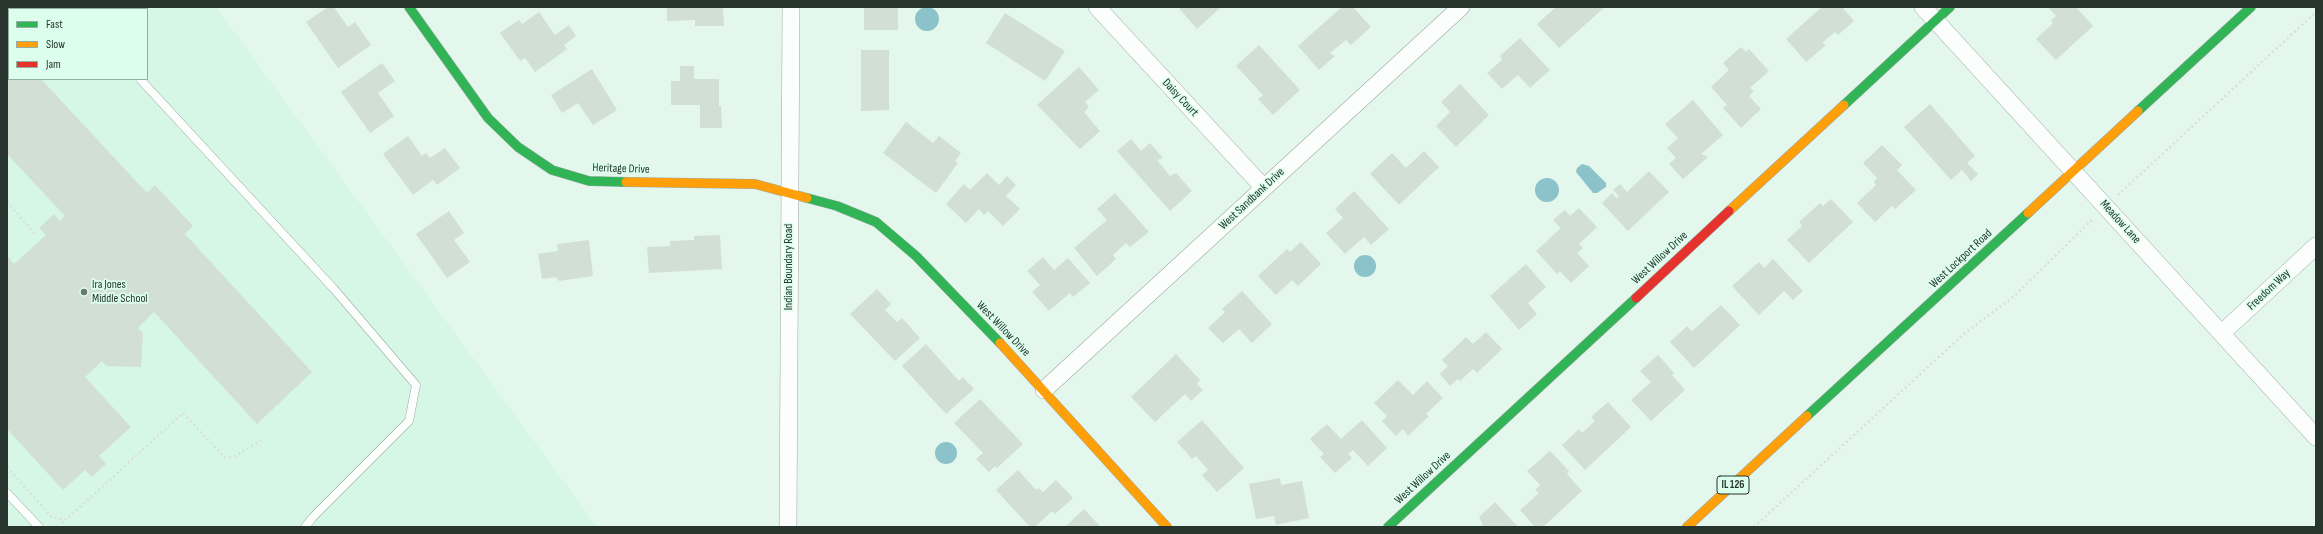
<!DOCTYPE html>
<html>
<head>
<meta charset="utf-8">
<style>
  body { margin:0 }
  #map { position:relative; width:2323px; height:534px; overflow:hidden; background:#e4f7ed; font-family:"Sofia Sans Condensed",sans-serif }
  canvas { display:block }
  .frame { position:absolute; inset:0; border:8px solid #27352e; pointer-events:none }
  .legend { position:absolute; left:8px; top:8px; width:140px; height:72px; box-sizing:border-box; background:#dcffed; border:1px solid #94aea1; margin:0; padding:5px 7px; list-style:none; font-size:12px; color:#27352e }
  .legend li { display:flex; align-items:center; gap:8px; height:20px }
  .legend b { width:20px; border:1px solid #94aea1 }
</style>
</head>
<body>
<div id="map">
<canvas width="2323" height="534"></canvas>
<div class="frame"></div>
<ul class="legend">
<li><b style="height:5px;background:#30b455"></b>Fast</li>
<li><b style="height:5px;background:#ff9f0a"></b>Slow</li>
<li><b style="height:5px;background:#e5322d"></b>Jam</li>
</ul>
</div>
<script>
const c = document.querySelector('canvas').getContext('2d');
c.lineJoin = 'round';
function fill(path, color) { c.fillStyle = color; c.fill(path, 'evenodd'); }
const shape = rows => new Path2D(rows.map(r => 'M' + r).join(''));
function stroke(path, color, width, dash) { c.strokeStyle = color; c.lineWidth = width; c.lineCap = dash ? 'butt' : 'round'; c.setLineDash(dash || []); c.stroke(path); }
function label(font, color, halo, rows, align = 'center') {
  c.font = font + ' "Sofia Sans Condensed",sans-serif'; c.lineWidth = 3.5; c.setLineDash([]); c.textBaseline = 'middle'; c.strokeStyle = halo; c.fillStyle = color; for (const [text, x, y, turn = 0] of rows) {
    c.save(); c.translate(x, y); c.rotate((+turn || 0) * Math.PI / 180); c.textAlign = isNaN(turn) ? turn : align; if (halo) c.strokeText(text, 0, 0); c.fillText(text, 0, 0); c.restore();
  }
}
const built = shape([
  [7,7,216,7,597,527,7,527],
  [9,9,147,9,147,79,9,79]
]);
const water = shape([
  '915 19a12 12 0 1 1 24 0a12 12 0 1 1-24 0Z',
  [1582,164,1589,166,1606,183,1606,187,1597,193,1593,193,1576,172,1577,168],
  '1535 190a12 12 0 1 1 24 0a12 12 0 1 1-24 0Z',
  '1354 266a11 11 0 1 1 22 0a11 11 0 1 1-22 0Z',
  '935 453a11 11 0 1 1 22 0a11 11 0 1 1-22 0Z'
]);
const building = shape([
  [328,7,334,7,348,27,355,22,371,45,338,68,306,22],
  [667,7,723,7,724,26,695,26,695,20,667,21],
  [864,7,898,7,898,30,864,30],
  [1178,7,1221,7,1197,29],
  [1342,7,1353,7,1371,27,1351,45,1346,40,1330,53,1335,56,1319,70,1298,46],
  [1556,7,1605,7,1559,48,1537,24],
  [1822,7,1842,7,1854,21,1838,35,1835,32,1822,43,1826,45,1806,62,1786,39],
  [2048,7,2076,7,2093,26,2056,60,2036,39,2053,23,2051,20,2056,16],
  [539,12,555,35,569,25,576,36,564,45,567,49,535,72,525,58,520,61,500,33,519,20,522,24],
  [1005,13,1065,51,1045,81,986,43],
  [1520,38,1550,70,1530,88,1518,75,1502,89,1487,73,1502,60,1500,56],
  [1259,45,1300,90,1273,115,1258,99,1263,95,1236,66],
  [1741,47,1746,52,1749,49,1769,71,1750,88,1754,91,1749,96,1761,109,1741,128,1723,108,1727,105,1711,87,1729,70,1723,63],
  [861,50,889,50,889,110,861,111],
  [382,63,395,81,378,93,394,116,370,133,341,92],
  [9,64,9,79,41,79,147,193,155,185,193,226,185,234,312,372,257,424,154,312,138,328,143,333,141,367,106,366,102,361,85,377,131,427,99,456,106,464,92,477,85,470,63,490,7,429,7,256,14,264,46,235,39,228,54,214,60,221,65,216,7,154,7,66],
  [680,66,694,66,694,79,719,79,719,106,721,106,722,128,700,128,700,105,671,105,671,81,680,81],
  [1079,67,1099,90,1085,102,1089,107,1084,112,1100,131,1080,149,1037,105],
  [592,69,617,110,593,125,578,103,562,113,551,95],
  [1460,84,1489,115,1456,147,1436,126,1450,112,1441,102],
  [1693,100,1723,135,1701,154,1708,157,1683,179,1669,164,1676,158,1667,148,1678,138,1665,124],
  [1930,104,1975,156,1967,163,1978,174,1971,181,1962,170,1951,180,1904,127],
  [906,122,933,143,939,136,961,153,955,161,958,163,936,193,883,153],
  [408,136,422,156,426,153,430,158,445,148,460,168,437,185,433,180,413,195,383,154],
  [1131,139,1141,151,1150,143,1163,158,1157,160,1170,176,1176,173,1192,191,1170,211,1117,151],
  [1882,145,1902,165,1897,170,1916,190,1895,209,1892,206,1875,222,1857,203,1876,185,1874,182,1877,178,1863,163],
  [1424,151,1439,167,1399,205,1370,174,1392,153,1406,168],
  [1649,171,1669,192,1628,231,1602,203,1612,193,1616,198,1619,196,1613,190,1620,184,1627,192],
  [987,173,999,185,1007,176,1016,185,1006,196,1020,209,1003,226,988,211,984,215,979,209,966,223,946,204,964,184,970,190],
  [1354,191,1389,229,1371,245,1364,237,1345,254,1326,233,1343,218,1335,209],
  [1115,193,1149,232,1130,247,1126,243,1113,255,1116,259,1097,276,1074,248,1107,220,1097,209],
  [1831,199,1853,222,1809,263,1787,240,1802,226,1799,222,1820,203,1823,206],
  [1579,208,1597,227,1579,244,1583,248,1577,253,1589,266,1571,283,1560,271,1557,274,1536,251,1561,228,1553,220,1565,210,1570,216],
  [449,211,464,233,454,240,470,262,447,278,416,234],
  [720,235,722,269,649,273,647,247,670,246,670,241,694,240,694,236],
  [589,240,593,276,559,281,556,277,542,279,538,254,558,251,557,244],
  [1301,242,1321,264,1298,286,1292,280,1276,295,1258,276,1287,249,1290,252],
  [1043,257,1054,270,1068,258,1090,283,1073,297,1070,293,1049,311,1032,292,1040,285,1027,271],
  [1773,259,1803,291,1793,300,1784,291,1759,315,1732,286,1759,262,1764,268],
  [1526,264,1546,287,1528,303,1537,314,1519,330,1490,296],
  [877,289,891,304,885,310,897,322,902,318,920,338,895,361,850,314],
  [1242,291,1272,324,1252,343,1239,329,1223,343,1208,328,1225,312,1222,309],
  [1721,305,1740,325,1694,368,1670,342,1687,326,1692,331],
  [1486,332,1502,349,1477,373,1473,369,1460,381,1458,379,1450,386,1440,374,1448,366,1442,360,1466,337,1473,344],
  [926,344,959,381,963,377,974,389,946,414,902,366],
  [1176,354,1200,380,1197,384,1203,390,1191,401,1185,394,1155,422,1131,397],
  [1658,355,1674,373,1672,375,1685,390,1651,421,1631,400,1651,382,1640,371],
  [1398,380,1413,395,1427,381,1443,398,1426,414,1429,416,1408,436,1403,429,1396,436,1382,421,1387,416,1374,403],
  [980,399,1023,444,997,468,995,466,989,472,976,459,983,453,954,423],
  [1608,402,1631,427,1585,470,1562,445,1579,429,1582,433,1595,421,1591,417],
  [1202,420,1244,468,1217,492,1202,475,1208,470,1196,456,1192,459,1177,442],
  [1362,420,1387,448,1368,466,1353,450,1348,454,1352,458,1335,473,1320,457,1324,454,1310,439,1327,424,1341,439],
  [1550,451,1569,471,1567,474,1582,491,1543,527,1535,527,1520,510,1539,493,1535,490,1540,485,1527,471],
  [1018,470,1036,490,1039,488,1043,492,1056,480,1073,498,1055,514,1052,511,1035,527,1030,527,996,490],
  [1280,478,1281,485,1302,481,1309,518,1276,525,1274,516,1256,519,1249,484],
  [1495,502,1518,527,1481,527,1483,525,1479,517],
  [1084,509,1101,527,1065,527]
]);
const path = shape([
  [25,9,27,7],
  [7,26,9,24],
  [2118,195,2316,12],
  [7,202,35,234],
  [7,467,52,517,59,519,67,519,183,413,224,457,234,457,261,440],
  [62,523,66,519],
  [1754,527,1965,333,2013,297,2093,219]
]);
const lane = shape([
  [73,7,75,9],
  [140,79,334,289,416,385,409,421,313,517,305,527],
  [7,493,39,527]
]);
const street = shape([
  [1097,7,1264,188],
  [1923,7,2316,437],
  [2222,333,2316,246],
  [1044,390,1461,7],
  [788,527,791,7]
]);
const fast = shape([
  [409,7,488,118,518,147,552,170,589,181,626,182],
  [1844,105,1950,7],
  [2138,111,2251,7],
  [807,198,837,206,876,222,916,256,1000,343],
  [1807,416,2028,213],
  [1388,527,1636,298]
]);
const slow = shape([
  [626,182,755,184,807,198],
  [1729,211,1844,105],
  [2028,213,2138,111],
  [1000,343,1167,527],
  [1687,527,1807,416]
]);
const jam = shape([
  [1636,298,1729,211]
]);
const markers = [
  [84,292,4,"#697971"]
];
const shields = [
  [1733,485,32]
];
const shieldNames = [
  ["IL 126",1733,485]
];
const streetNames = [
  ["Daisy Court",1180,98,47],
  ["Heritage Drive",621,169,2],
  ["West Sandbank Drive",1252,199,-43],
  ["Meadow Lane",2120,222,48],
  ["West Willow Drive",1660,258,-43],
  ["West Lockport Road",1961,259,-43],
  ["Indian Boundary Road",789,267,-90],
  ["Freedom Way",2269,290,-43],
  ["West Willow Drive",1003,329,46],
  ["West Willow Drive",1423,478,-43]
];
const poiNames = [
  ["Ira Jones",92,285],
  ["Middle School",92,299]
];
fill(built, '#d7f7e6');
fill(water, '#8cc2ca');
fill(building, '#d2dfd5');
stroke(lane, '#9aa9a2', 9);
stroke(street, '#9aa9a2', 18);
stroke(fast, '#9aa9a2', 10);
stroke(slow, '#9aa9a2', 10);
stroke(jam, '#9aa9a2', 10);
stroke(path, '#dadfdc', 2.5, [2, 3]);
stroke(lane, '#fbfefc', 8);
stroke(street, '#fbfefc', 17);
stroke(fast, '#30b455', 9);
stroke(slow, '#ff9f0a', 9);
stroke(jam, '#e5322d', 9);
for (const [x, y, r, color] of markers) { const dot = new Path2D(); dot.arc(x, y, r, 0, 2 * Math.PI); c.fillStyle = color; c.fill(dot); stroke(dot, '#dcffed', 1.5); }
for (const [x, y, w] of shields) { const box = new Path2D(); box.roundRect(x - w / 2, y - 9, w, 18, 3); c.fillStyle = '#dcffed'; c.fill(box); stroke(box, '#27352e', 1); }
label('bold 11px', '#27352e', null, shieldNames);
label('12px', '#27352e', '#dcffed', streetNames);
label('12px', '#27352e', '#dcffed', poiNames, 'left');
</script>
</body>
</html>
